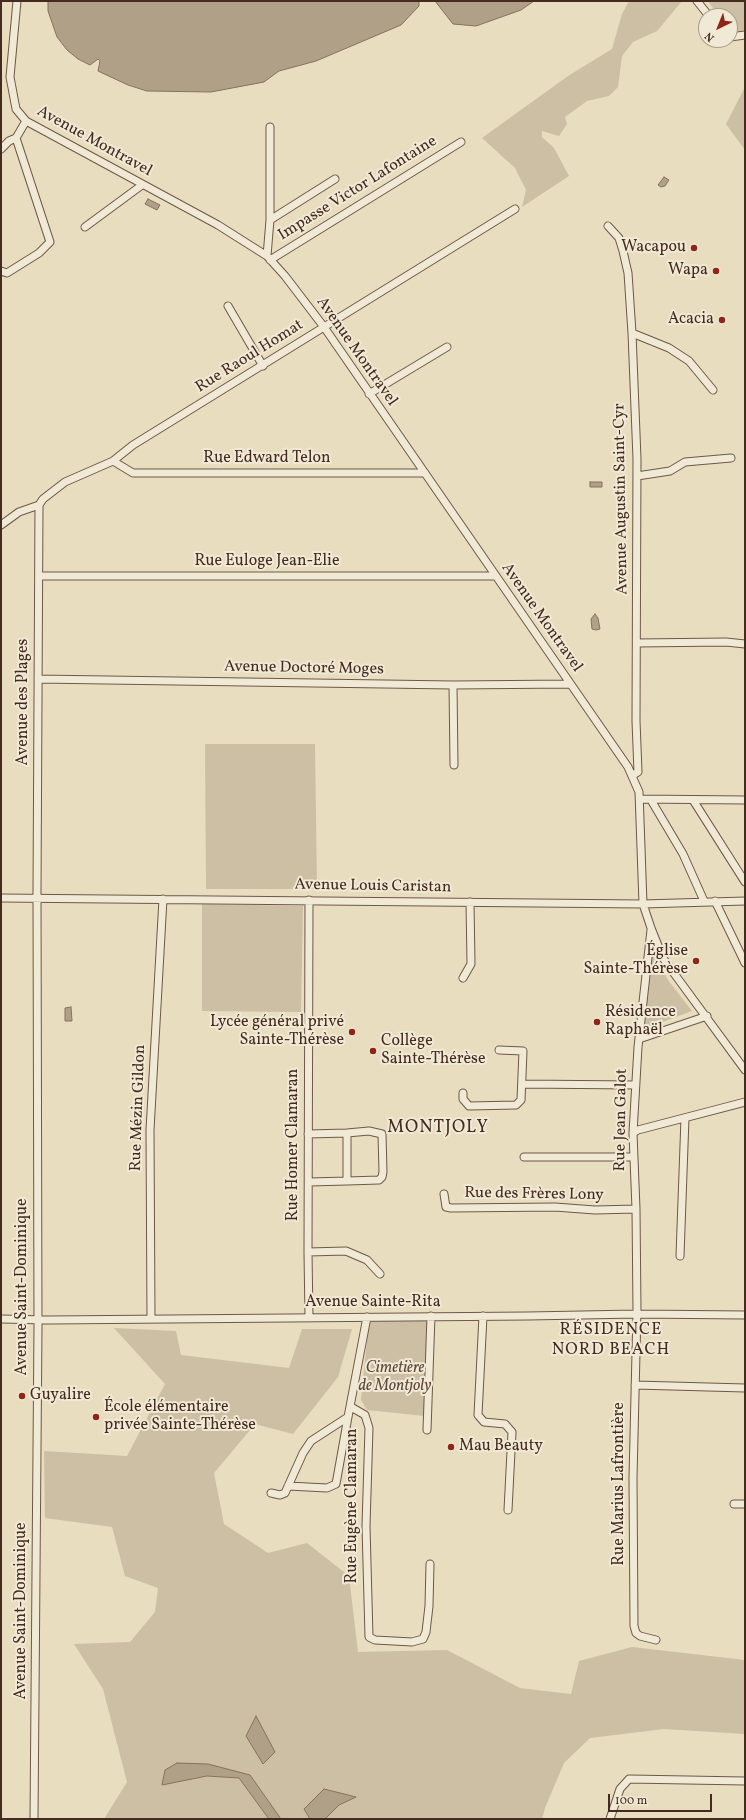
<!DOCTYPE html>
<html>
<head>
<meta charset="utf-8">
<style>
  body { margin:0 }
  #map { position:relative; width:746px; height:1820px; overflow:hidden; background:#e8ddbe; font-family:Vollkorn,serif }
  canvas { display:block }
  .frame { position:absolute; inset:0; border:2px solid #452b1f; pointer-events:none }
  .north { position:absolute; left:698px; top:8px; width:40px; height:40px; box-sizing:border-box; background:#f0e9d5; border:1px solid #ac9d8c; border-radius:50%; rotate:223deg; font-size:11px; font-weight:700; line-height:16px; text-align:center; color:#452b1f }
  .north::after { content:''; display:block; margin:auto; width:14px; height:18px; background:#8f2418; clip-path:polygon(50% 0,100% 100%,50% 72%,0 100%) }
  .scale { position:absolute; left:608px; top:1794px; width:104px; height:18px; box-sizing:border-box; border:2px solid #452b1f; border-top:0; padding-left:5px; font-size:12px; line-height:14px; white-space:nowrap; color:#452b1f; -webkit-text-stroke:3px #f0e9d5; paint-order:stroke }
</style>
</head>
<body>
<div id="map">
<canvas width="746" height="1820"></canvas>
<div class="frame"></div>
<div class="north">N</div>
<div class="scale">100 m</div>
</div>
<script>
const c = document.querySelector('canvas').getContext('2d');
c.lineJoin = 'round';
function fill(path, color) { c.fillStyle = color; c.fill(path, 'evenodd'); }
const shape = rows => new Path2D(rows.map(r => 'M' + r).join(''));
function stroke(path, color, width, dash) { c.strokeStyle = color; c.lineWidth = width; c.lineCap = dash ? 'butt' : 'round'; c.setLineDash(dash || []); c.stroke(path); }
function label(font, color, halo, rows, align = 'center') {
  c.font = font + ' Vollkorn,serif'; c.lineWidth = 4; c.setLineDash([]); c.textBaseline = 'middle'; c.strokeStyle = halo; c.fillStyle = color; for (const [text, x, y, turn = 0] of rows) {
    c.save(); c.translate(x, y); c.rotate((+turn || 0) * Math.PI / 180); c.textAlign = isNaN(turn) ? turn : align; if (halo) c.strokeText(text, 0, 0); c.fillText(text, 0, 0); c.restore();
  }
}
const green = shape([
  [629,1,682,1,657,31,633,42,622,56,618,87,609,96,587,101,565,117,567,124,559,136,542,131,542,137,554,148,569,176,522,207,526,190,515,168,482,138,568,76,612,49,622,14],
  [708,1,745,1,745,30,730,33,730,16,719,16],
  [745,87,745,150,726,124],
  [205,744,315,744,317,889,206,889],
  [202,904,303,906,301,1012,202,1011],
  [651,952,668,980,692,1011,649,1027,645,1024],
  [431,1319,424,1416,367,1410,361,1400,369,1320],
  [114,1328,176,1331,181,1355,289,1368,302,1329,352,1329,338,1377,293,1434,255,1424,214,1473,224,1524,268,1553,307,1543,349,1576,358,1652,447,1650,520,1688,571,1694,579,1661,632,1647,745,1660,745,1734,664,1729,590,1738,564,1763,545,1808,542,1819,325,1819,339,1805,355,1797,324,1789,304,1809,310,1819,281,1819,250,1775,165,1770,162,1785,207,1776,239,1778,269,1819,104,1819,127,1782,103,1689,74,1644,130,1642,155,1612,158,1588,125,1576,112,1527,45,1518,44,1451,127,1456,165,1384]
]);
const water = shape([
  [48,1,419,1,419,6,401,25,316,61,279,71,264,82,211,92,147,91,128,85,98,71,100,61,98,59,90,65,78,59,67,50,57,37,48,11,48,1],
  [435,1,534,1,521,10,476,26,453,24,435,1],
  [664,177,669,180,665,186,661,187,658,185,664,177],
  [148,199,160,205,157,210,145,204,148,199],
  [590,482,602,482,602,487,590,487,590,482],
  [595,614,598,618,600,629,596,630,592,629,591,619,595,614],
  [71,1007,72,1021,65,1021,65,1008,71,1007],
  [256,1716,275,1752,263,1764,246,1736,256,1716],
  [177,1763,208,1764,250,1775,281,1819,269,1819,239,1778,207,1776,162,1785,165,1770,177,1763],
  [324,1789,356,1797,339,1805,325,1819,310,1819,304,1809,324,1789]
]);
const minor = shape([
  [17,1,10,77,16,109,26,121,218,225,267,256,285,276,324,327,628,767,639,792,643,904,651,928,663,958,673,972,745,1070],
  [697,1,709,16],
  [730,37,745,35],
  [270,127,270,220],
  [1,149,9,141,16,138,26,121],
  [608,226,619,238,623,251,628,273,632,333,637,459,636,721,638,772,633,775],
  [85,227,142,185],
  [267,256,270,220,335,179],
  [270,260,461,142],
  [1,271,7,273,39,253,50,242,16,138],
  [228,306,263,366],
  [632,333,669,348,689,361,713,390],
  [369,394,447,347],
  [113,461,133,473,425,473],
  [637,476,670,471,685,462,731,458],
  [1,525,19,512,39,505,43,499,65,482,113,461,133,445,515,209],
  [39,576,495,576],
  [637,643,726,642,745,644],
  [38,679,453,685,569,684],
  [453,685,454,765],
  [640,799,745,800],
  [651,800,683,854,704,901],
  [693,800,745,882],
  [1,898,643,904,745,901],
  [309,900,308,1252,309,1318],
  [715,901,745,963],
  [651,930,638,1047,633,1133,636,1209,637,1311,633,1478,634,1626,636,1633,640,1636,656,1640],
  [463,978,471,964,470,902],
  [639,1039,707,1016],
  [523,1084,635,1085],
  [463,1093,463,1099,469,1106,516,1105,521,1100,523,1051,499,1050],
  [347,1133,369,1131,382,1134,383,1172,382,1177,379,1180,347,1181],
  [633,1133,638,1130,745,1102],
  [308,1134,347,1133,347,1181,309,1182],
  [524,1157,634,1157],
  [444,1194,446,1207,451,1208,555,1207,595,1210,636,1209],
  [308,1252,346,1251,367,1260,380,1274],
  [680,1256,685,1118],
  [483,1316,478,1415,484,1422,505,1424,512,1432,508,1510],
  [151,1318,150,1130,163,899],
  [1,1319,50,1320,528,1316,636,1314,745,1315],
  [635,1385,745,1388],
  [351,1407,365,1415,369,1428,366,1526,369,1637,375,1640,412,1642,423,1639,426,1632,429,1606,430,1564],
  [427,1430,431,1316],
  [288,1486,327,1488,336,1484,348,1417],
  [271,1493,280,1495,285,1493,303,1453,311,1441,348,1417,367,1317],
  [734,1504,745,1504],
  [34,1819,38,1326,37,892,39,505],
  [610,1819,620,1789,629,1779,745,1781]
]);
const markers = [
  [694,248,4,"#8f2418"],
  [716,271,4,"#8f2418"],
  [722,320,4,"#8f2418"],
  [696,961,4,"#8f2418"],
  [597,1022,4,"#8f2418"],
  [352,1032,4,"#8f2418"],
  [373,1051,4,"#8f2418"],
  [22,1396,4,"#8f2418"],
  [96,1417,4,"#8f2418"],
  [451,1447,4,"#8f2418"]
];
const streetNames = [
  ["Avenue Montravel",94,142,29],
  ["Impasse Victor Lafontaine",358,189,-32],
  ["Avenue Montravel",356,352,55],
  ["Rue Raoul Homat",250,357,-32],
  ["Rue Edward Telon",267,459],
  ["Avenue Augustin Saint-Cyr",622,499,-91],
  ["Rue Euloge Jean-Elie",267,562],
  ["Avenue Montravel",541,618,55],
  ["Avenue Doctoré Moges",304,669,1],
  ["Avenue des Plages",24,702,-90],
  ["Avenue Louis Caristan",373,887,1],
  ["Rue Mézin Gildon",139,1108,-88],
  ["Rue Jean Galot",622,1120,-89],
  ["Rue Homer Clamaran",294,1145,-90],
  ["Rue des Frères Lony",534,1195,1],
  ["Avenue Saint-Dominique",23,1287,-90],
  ["Avenue Sainte-Rita",373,1303],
  ["Rue Marius Lafrontière",620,1484,-90],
  ["Rue Eugène Clamaran",353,1506,-90],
  ["Avenue Saint-Dominique",22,1611,-90]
];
const poiNames = [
  ["Wacapou",686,248],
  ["Wapa",708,271],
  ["Acacia",714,320],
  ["Église",688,952],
  ["Sainte-Thérèse",688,970],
  ["Résidence",605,1013,"left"],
  ["Raphaël",605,1031,"left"],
  ["Lycée général privé",344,1023],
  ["Sainte-Thérèse",344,1041],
  ["Collège",381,1042,"left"],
  ["Sainte-Thérèse",381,1060,"left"],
  ["Guyalire",30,1396,"left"],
  ["École élémentaire",104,1408,"left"],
  ["privée Sainte-Thérèse",104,1426,"left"],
  ["Mau Beauty",459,1447,"left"]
];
const parkNames = [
  ["Cimetière",395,1369],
  ["de Montjoly",395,1387]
];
const neighbourhoodNames = [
  ["RÉSIDENCE",611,1331],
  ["NORD BEACH",611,1351]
];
const quarterNames = [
  ["MONTJOLY",438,1129]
];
fill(green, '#ccbfa3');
fill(water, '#b1a088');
stroke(water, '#86715e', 1);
stroke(minor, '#6e5847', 9);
stroke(minor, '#f0e9d5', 7);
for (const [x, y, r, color] of markers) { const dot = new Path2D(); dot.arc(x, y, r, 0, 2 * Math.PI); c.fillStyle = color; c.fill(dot); stroke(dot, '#f0e9d5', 1.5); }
label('16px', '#452b1f', '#f0e9d5', streetNames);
label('16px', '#452b1f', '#f0e9d5', poiNames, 'right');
label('italic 16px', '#604939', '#f0e9d5', parkNames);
c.letterSpacing = '1px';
label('17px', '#452b1f', '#f0e9d5', neighbourhoodNames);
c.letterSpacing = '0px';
c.letterSpacing = '1px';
label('18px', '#452b1f', '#f0e9d5', quarterNames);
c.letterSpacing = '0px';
</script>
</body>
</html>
